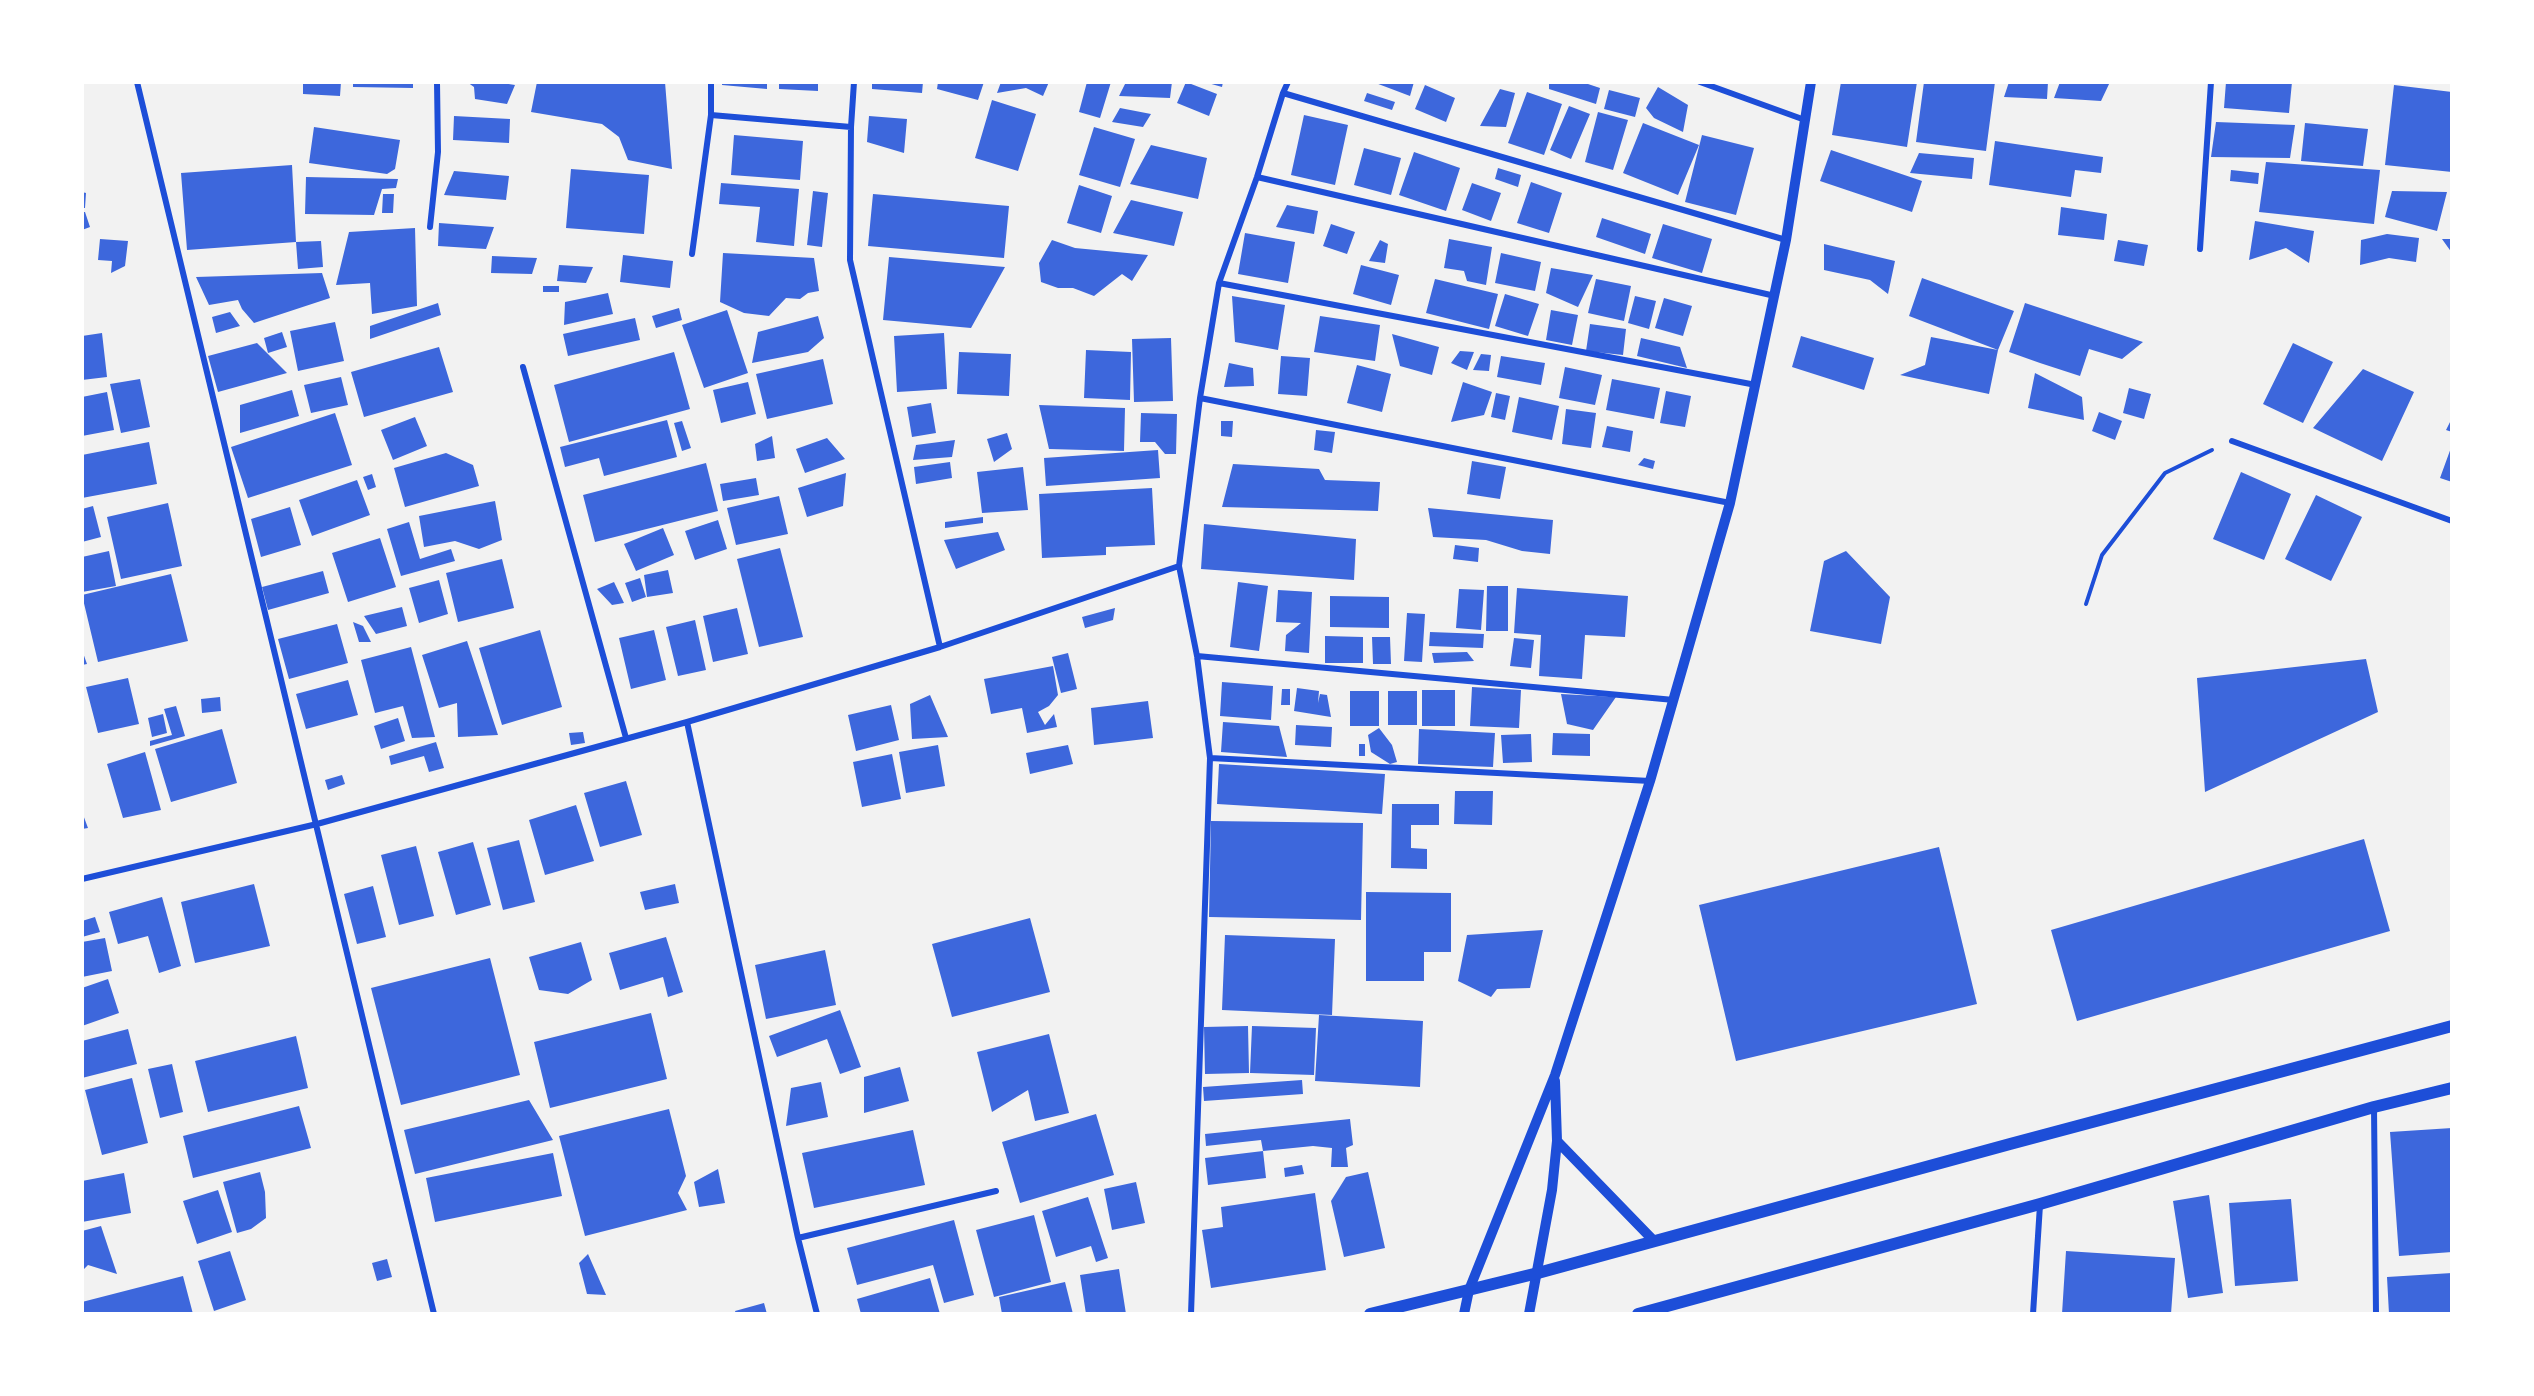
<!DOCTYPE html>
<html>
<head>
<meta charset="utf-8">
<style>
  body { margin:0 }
  #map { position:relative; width:2534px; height:1396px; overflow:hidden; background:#f2f2f2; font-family:"PT Sans Narrow",sans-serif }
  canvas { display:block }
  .frame { position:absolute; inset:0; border:84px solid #fff; pointer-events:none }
</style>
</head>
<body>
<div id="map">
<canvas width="2534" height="1396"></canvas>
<div class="frame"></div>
</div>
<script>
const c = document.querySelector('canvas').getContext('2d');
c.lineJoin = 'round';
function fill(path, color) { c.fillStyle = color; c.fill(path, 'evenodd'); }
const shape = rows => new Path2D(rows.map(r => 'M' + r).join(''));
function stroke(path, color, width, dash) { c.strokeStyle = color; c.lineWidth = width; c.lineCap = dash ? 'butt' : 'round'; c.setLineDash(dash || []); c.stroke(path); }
const building = shape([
  [303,82,341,82,340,96,303,94],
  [353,82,413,82,413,88,353,87],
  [467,82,496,82,515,85,507,104,475,99,474,87],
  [537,82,665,82,672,169,628,160,619,137,602,124,531,112],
  [722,82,767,82,767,89,722,85],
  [779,82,818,82,818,91,779,89],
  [872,82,923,82,922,93,872,89],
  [938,82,984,82,978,100,937,89],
  [1001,82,1049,82,1043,96,1026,88,997,93],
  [1087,82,1111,82,1100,118,1079,112],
  [1126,82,1172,82,1170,98,1119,96],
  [1186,82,1217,94,1209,116,1177,103],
  [1208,82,1223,82,1222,87,1208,83],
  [1373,82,1414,82,1410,96],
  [1549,82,1582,82,1600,88,1596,104,1549,89],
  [1841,82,1917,82,1907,147,1832,135],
  [1924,82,1995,82,1986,151,1916,142],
  [2009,82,2048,82,2047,99,2004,97],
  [2060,82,2110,82,2101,101,2054,98],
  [2226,82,2292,82,2289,113,2224,108],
  [1425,85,1455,98,1446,122,1415,109],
  [2394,85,2452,92,2452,172,2385,165],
  [1658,87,1688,105,1683,132,1654,118,1646,108],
  [1500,89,1515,93,1506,127,1480,126],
  [1609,90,1640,98,1635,117,1604,109],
  [1527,92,1562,104,1544,155,1508,143],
  [1367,93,1395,102,1392,110,1364,101],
  [992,100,1036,114,1018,171,975,158],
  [1569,106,1590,114,1571,159,1550,150],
  [1120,108,1151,114,1143,127,1112,122],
  [1598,112,1628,120,1613,170,1585,162],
  [1304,115,1348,125,1335,185,1291,175],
  [454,116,510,119,509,143,453,140],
  [869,116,907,119,904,153,867,142],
  [2216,122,2295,125,2290,158,2211,157],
  [1643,123,1699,145,1678,195,1623,173],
  [2305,123,2368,129,2363,166,2301,161],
  [314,127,400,140,395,169,387,174,309,163],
  [1094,127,1135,139,1120,187,1079,175],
  [734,135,803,141,800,180,731,175],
  [1702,135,1754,148,1736,215,1685,202],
  [1995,141,2103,157,2101,173,2075,170,2071,197,1989,185],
  [1151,145,1207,158,1198,199,1130,184],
  [1364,148,1401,158,1391,195,1354,185],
  [1831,150,1922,181,1912,212,1820,181],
  [1414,152,1460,168,1446,211,1399,195],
  [1919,153,1974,158,1972,179,1910,173],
  [2266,162,2380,170,2374,224,2259,212],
  [292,165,296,242,321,241,323,267,298,269,296,242,187,250,181,173],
  [1498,168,1521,175,1518,187,1495,179],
  [571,169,649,175,644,234,566,228],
  [2231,170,2259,173,2258,184,2230,181],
  [454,171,509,176,506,200,444,195],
  [306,177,398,179,396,188,382,189,374,215,305,214],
  [1531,182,1562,193,1549,233,1517,223],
  [721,183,799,189,794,246,756,242,760,207,719,204],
  [1472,183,1501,193,1491,221,1462,210],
  [1079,185,1112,196,1101,233,1067,223],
  [813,191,828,193,822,247,807,245],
  [2392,191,2447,192,2437,231,2385,217],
  [82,192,86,193,85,208,82,208],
  [383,194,394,194,393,213,382,213],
  [873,194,1009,206,1004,258,868,246],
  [1131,200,1183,212,1174,246,1113,233],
  [1287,205,1318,211,1314,234,1276,227],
  [2061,207,2107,214,2104,240,2058,235],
  [82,212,85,212,90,227,82,230],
  [1602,218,1651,234,1645,254,1596,237],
  [2255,221,2314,231,2309,263,2286,248,2249,260],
  [439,223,494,227,486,249,438,246],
  [1331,224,1355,232,1347,254,1323,246],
  [1663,224,1712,239,1702,273,1652,258],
  [415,228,417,306,372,314,370,283,336,285,349,232],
  [1245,233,1295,242,1288,283,1238,274],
  [2387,234,2419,238,2416,262,2389,258,2360,265,2361,240],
  [100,239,128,241,125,266,111,273,112,261,98,260],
  [1449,239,1492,247,1486,285,1467,281,1464,271,1444,268],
  [2442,239,2452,239,2452,253],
  [1052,240,1075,248,1148,255,1132,281,1122,274,1094,296,1073,288,1058,288,1041,282,1039,263],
  [1380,240,1388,244,1385,263,1369,261],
  [2118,240,2148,245,2144,266,2114,261],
  [1824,244,1895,261,1888,294,1870,280,1824,270],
  [723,253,814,258,819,291,808,293,800,299,786,298,769,316,744,313,720,302],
  [1501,253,1541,262,1535,291,1495,283],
  [623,255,673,261,670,288,620,282],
  [492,256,537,258,532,274,491,273],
  [889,257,1005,267,971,328,883,320],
  [559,265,593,267,586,283,557,281],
  [1361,265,1399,275,1391,305,1353,294],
  [1551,268,1593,275,1578,307,1546,293],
  [322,273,330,298,254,323,242,309,238,300,209,305,196,277],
  [1922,278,2014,311,1998,350,1909,316],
  [1435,279,1498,294,1489,329,1426,313],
  [1596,279,1631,286,1624,321,1588,313],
  [543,286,559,286,559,292,543,292],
  [608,293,613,314,564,325,565,302],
  [1505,294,1539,304,1528,336,1495,326],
  [1232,296,1285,305,1278,350,1235,342],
  [1635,296,1656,301,1649,329,1628,323],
  [1664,298,1692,306,1683,336,1655,328],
  [438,303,441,315,370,339,370,326],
  [2025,303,2143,342,2122,359,2089,349,2080,376,2040,363,2009,352],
  [679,308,682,320,656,328,652,316],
  [727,310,748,373,704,388,682,325],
  [1551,310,1578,315,1572,345,1546,340],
  [230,312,240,326,216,333,212,317],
  [818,316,824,338,808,352,752,363,758,332],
  [1320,316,1380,325,1375,361,1314,352],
  [635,318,640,340,568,356,563,334],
  [335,322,344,361,298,371,290,331],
  [1590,324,1626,329,1623,355,1586,351],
  [282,332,287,347,268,353,264,338],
  [102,333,107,377,82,380,82,336],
  [944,333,947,389,897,392,894,336],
  [1392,334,1439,347,1432,375,1400,366],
  [1801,336,1874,358,1864,390,1792,367],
  [1931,337,1998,350,1989,394,1900,375,1925,365],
  [1171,338,1173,401,1134,402,1132,339],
  [1641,338,1680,347,1687,368,1637,356],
  [257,343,287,373,218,392,208,356],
  [2293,343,2333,362,2303,423,2263,404],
  [439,347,453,392,364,417,351,372],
  [1086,350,1131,352,1130,400,1084,398],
  [1460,351,1474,352,1467,370,1451,363],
  [674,352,690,409,569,442,554,385],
  [959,352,1011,354,1009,396,957,394],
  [1481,354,1491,355,1489,371,1473,370],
  [1281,356,1310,358,1307,396,1278,394],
  [1501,356,1545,363,1541,385,1497,377],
  [823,359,833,404,767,419,756,374],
  [1229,363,1253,368,1254,386,1224,387],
  [1357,365,1391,374,1382,412,1347,403],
  [1565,367,1602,375,1595,405,1559,398],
  [2363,369,2414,392,2382,461,2313,428],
  [2035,373,2082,397,2084,420,2028,408],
  [341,377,348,405,311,413,304,385],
  [140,379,150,427,121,433,110,384],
  [1612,379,1660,388,1654,419,1606,410],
  [748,382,756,414,721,423,713,390],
  [1463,382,1492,392,1484,415,1451,422],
  [2129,388,2151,394,2144,419,2123,413],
  [292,390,299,416,240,433,240,405],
  [1666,391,1691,396,1685,427,1660,423],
  [107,392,114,430,82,436,82,397],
  [1496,393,1510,396,1505,420,1491,417],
  [1519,397,1559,406,1552,440,1512,432],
  [931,403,936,433,912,437,907,407],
  [1039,405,1125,408,1124,451,1049,449],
  [1566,409,1596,413,1591,448,1562,444],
  [2099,412,2122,421,2115,440,2092,431],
  [335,413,352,465,248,498,231,447],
  [1141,413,1177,414,1176,454,1165,454,1155,442,1140,442],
  [415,417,427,446,393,460,381,430],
  [2452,418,2452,432,2446,430],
  [667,420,677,457,604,476,599,458,565,467,560,447],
  [682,421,691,448,682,451,674,423],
  [1221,421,1233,421,1232,437,1221,436],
  [1607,426,1633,431,1630,452,1602,447],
  [1316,430,1335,432,1332,453,1314,450],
  [1007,433,1012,449,994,462,987,439],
  [772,436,775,458,757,461,755,444],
  [827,438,845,459,805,473,796,449],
  [955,440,952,457,913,460,916,445],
  [149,442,157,484,82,498,82,455],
  [2452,445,2452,482,2440,478],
  [1158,450,1160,478,1046,486,1044,458],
  [446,453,473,465,479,486,405,507,394,468],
  [1644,458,1655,461,1653,469,1638,465],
  [1472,461,1506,467,1500,499,1467,494],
  [950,462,952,478,916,484,914,467],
  [706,463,718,511,595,542,583,495],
  [1233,464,1319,469,1325,480,1380,482,1378,511,1222,507],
  [1023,467,1028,510,982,513,977,472],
  [2241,472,2291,494,2264,560,2213,539],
  [846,473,843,506,807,517,798,488],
  [372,474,376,487,368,490,363,477],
  [756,478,759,495,723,501,720,484],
  [357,480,370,515,312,536,299,500],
  [1152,488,1155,545,1106,547,1106,555,1042,558,1039,494],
  [2316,495,2362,517,2331,581,2285,559],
  [779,496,788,534,736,545,727,508],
  [495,501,502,540,479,549,455,541,424,547,419,516],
  [168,503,182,566,121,579,107,517],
  [93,506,101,537,82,542,82,509],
  [290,507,301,545,261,557,251,519],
  [1428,508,1553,520,1550,554,1522,551,1486,540,1433,537],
  [983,517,983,523,945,528,945,522],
  [718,520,727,549,695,560,685,531],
  [409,522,420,559,451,549,455,561,401,576,387,529],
  [1204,524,1356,539,1354,580,1201,569],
  [663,528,674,555,636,571,624,544],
  [998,532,1005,550,956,569,944,540],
  [380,538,396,587,348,602,332,553],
  [1455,545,1479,548,1478,562,1453,559],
  [780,548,803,637,759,647,737,559],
  [109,551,116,586,82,592,82,557],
  [1846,551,1890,597,1881,644,1810,631,1824,561],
  [502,559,514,608,458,622,446,573],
  [668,570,673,593,647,597,644,575],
  [323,571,329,593,268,610,262,587],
  [171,574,188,641,98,662,82,595],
  [640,578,646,597,632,602,625,583],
  [439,580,448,614,419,623,409,588],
  [614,582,624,603,612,605,597,589],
  [1238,582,1268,586,1259,651,1230,647],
  [1487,586,1508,586,1508,631,1486,631],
  [1517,588,1628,596,1625,637,1585,635,1582,679,1539,676,1541,635,1514,633],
  [1459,589,1484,590,1481,630,1456,628],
  [1278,590,1312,592,1309,653,1285,651,1286,635,1301,623,1276,622],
  [1330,596,1389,597,1389,628,1330,627],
  [402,607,407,626,376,634,364,616],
  [737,608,748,654,713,662,703,616],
  [1115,608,1113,620,1085,628,1082,617],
  [1407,613,1425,614,1422,662,1404,661],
  [695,620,706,670,678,676,666,627],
  [353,622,363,626,371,642,359,642],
  [337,624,348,663,289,679,278,639],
  [540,630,562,707,502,725,479,648],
  [654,630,666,680,631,689,619,638],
  [1430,632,1484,634,1483,648,1429,646],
  [1325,636,1363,637,1363,663,1325,663],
  [1372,637,1390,637,1391,664,1373,664],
  [1514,638,1534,640,1531,668,1510,666],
  [467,641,498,735,458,737,457,703,439,708,422,655],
  [411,647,435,737,412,738,403,706,375,713,361,660],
  [82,650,87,664,82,665],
  [1467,652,1474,661,1434,663,1432,653],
  [1068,653,1077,689,1061,693,1052,657],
  [2366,659,2378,712,2205,792,2197,678],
  [1053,666,1058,695,1049,706,1038,712,1045,725,1054,714,1057,727,1027,733,1022,708,991,714,984,679],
  [128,678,139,724,98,733,86,687],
  [348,680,358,715,306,729,296,694],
  [1222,682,1273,686,1271,720,1220,716],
  [1472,687,1521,690,1519,728,1470,726],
  [1297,688,1319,691,1318,703,1320,694,1327,695,1331,717,1294,711],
  [1282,689,1290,689,1290,705,1281,705],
  [1422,690,1455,690,1455,726,1422,726],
  [1350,691,1379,691,1379,726,1350,726],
  [1388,691,1417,691,1417,725,1388,725],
  [1561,694,1616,697,1593,730,1567,724],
  [930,695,948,737,912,739,910,704],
  [220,697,221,711,202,713,201,699],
  [1148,701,1153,738,1094,745,1091,708],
  [891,705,899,740,856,751,848,715],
  [176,706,185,736,150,746,150,741,172,735,164,709],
  [163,714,167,733,152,737,148,718],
  [398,718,405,741,381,749,374,726],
  [1223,722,1279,726,1287,757,1221,752],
  [1296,725,1332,727,1331,747,1295,745],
  [1379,728,1392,745,1397,762,1390,764,1371,752,1368,735],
  [222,729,237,783,171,802,155,749],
  [1419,729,1495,733,1493,767,1418,764],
  [583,732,585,743,571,745,569,733],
  [1553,733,1590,734,1590,756,1552,755],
  [1531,734,1532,762,1503,763,1501,735],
  [436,742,444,768,429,772,424,756,391,765,389,756],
  [1359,744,1365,744,1365,756,1359,756],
  [938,745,945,786,906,793,899,752],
  [1068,745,1073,764,1030,774,1026,753],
  [145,752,161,810,123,818,107,764],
  [892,754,901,799,862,807,853,762],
  [1219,764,1385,774,1382,814,1217,804],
  [342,775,345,784,328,790,325,780],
  [626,781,642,835,600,847,584,793],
  [1455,791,1493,791,1492,825,1454,824],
  [1392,804,1439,804,1439,825,1411,825,1411,848,1427,849,1427,869,1391,868],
  [576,805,594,861,545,875,529,820],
  [82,812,88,828,82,829],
  [1211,821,1363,823,1361,920,1209,917],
  [2364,839,2390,931,2077,1021,2051,930],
  [519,840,535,902,503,910,487,848],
  [473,842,491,905,456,915,438,852],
  [416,846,434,916,399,925,381,855],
  [1939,847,1977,1004,1736,1061,1699,905],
  [254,884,270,946,195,963,181,902],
  [675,884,679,903,645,910,640,892],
  [373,886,386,937,357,944,344,894],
  [1366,892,1451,893,1451,952,1424,952,1424,981,1366,981],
  [162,897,181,966,159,973,148,936,118,944,109,912],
  [95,917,100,932,82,937,82,921],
  [1030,918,1050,992,952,1017,932,944],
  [1543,930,1530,988,1497,989,1491,997,1458,981,1467,935],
  [1225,935,1335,939,1332,1015,1222,1010],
  [666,937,683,992,668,997,663,977,620,990,609,953],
  [105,938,112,971,82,977,82,942],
  [581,942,592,980,568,994,539,990,529,957],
  [825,950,836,1005,766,1019,755,965],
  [490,958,520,1075,401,1105,371,988],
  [108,979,119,1013,82,1026,82,988],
  [840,1010,861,1067,840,1074,827,1039,777,1057,769,1036],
  [651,1013,667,1079,550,1108,534,1042],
  [1319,1015,1423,1021,1420,1087,1315,1081],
  [1248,1026,1249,1073,1205,1074,1204,1027],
  [1252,1026,1316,1028,1314,1075,1250,1073],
  [128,1029,137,1064,82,1078,82,1041],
  [1049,1034,1069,1113,1035,1121,1028,1090,992,1112,977,1052],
  [296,1036,308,1088,208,1112,195,1061],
  [172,1064,183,1112,160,1118,148,1069],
  [900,1067,909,1101,864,1113,864,1077],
  [132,1078,148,1143,102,1155,85,1090],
  [1302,1080,1303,1094,1204,1101,1203,1087],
  [821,1082,828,1117,786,1126,791,1088],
  [529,1100,553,1140,415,1174,404,1130],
  [299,1106,311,1148,193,1178,183,1136],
  [669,1109,686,1176,678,1193,687,1210,585,1236,559,1136],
  [1096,1114,1114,1175,1020,1203,1002,1142],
  [1350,1119,1353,1145,1346,1148,1348,1167,1331,1167,1332,1148,1313,1146,1263,1151,1266,1178,1208,1185,1205,1158,1263,1151,1261,1140,1206,1146,1205,1134],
  [2452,1128,2452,1252,2399,1256,2390,1132],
  [913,1130,925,1185,814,1208,802,1153],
  [553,1153,562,1196,435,1222,426,1178],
  [1302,1165,1304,1174,1285,1177,1284,1168],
  [718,1169,725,1203,699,1207,694,1182],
  [260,1172,265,1192,266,1218,251,1229,237,1233,223,1182],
  [1368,1172,1385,1248,1344,1257,1331,1201,1346,1177],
  [124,1173,131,1213,82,1222,82,1181],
  [1136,1182,1145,1223,1112,1230,1104,1189],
  [218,1190,232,1232,197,1244,183,1201],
  [1315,1193,1326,1270,1211,1288,1202,1230,1223,1227,1221,1207],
  [2209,1195,2223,1293,2188,1298,2173,1201],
  [1088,1197,1108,1258,1096,1262,1091,1246,1056,1257,1042,1211],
  [2291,1199,2298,1281,2235,1286,2229,1203],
  [1034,1215,1051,1282,994,1297,976,1230],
  [954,1220,974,1295,944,1303,933,1265,857,1285,847,1248],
  [101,1226,117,1274,88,1265,82,1271,82,1231],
  [230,1251,246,1300,214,1311,198,1261],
  [2066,1251,2175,1258,2171,1314,2062,1314],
  [588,1254,606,1295,587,1294,579,1263],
  [387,1259,392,1277,377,1281,372,1263],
  [1119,1269,1126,1314,1086,1314,1080,1275],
  [2452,1273,2452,1314,2389,1314,2387,1277],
  [183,1276,193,1314,82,1314,82,1302],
  [930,1278,940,1314,861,1314,857,1299],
  [1065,1282,1073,1314,1002,1314,999,1297],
  [764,1303,767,1314,736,1314,735,1311]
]);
const path = shape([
  [2086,604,2102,555,2165,473,2212,450]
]);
const minor = shape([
  [137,82,434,1314],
  [854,82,851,127,850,260,940,647],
  [1700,82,1805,120],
  [1283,93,1786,240],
  [711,115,851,127],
  [1257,177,1775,296],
  [430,227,438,152,437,82],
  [2200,249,2211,82],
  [692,254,711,115,711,82],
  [1219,283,1756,385],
  [523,367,626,738],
  [1200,398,1730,503],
  [2232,441,2452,521],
  [1179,566,1200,398,1219,283,1257,177,1283,93,1288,82],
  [1197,656,1674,700],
  [687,722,798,1238,817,1314],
  [1210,758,1650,781],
  [82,879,317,824,687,722,940,647,1179,566,1197,656,1210,758,1191,1314],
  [2374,1107,2376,1314],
  [798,1238,996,1191],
  [2033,1314,2040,1205]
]);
const tertiary = shape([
  [1557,1141,1654,1241],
  [1464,1314,1469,1290,1555,1075,1650,781,1730,503,1786,240,1811,82],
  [1529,1314,1552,1190,1557,1141,1555,1081]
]);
const secondary = shape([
  [1370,1314,1538,1273,2010,1144,2452,1026],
  [1638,1314,2040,1204,2374,1107,2452,1088]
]);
fill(building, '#3d67dc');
stroke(path, '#1d4ed8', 4);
stroke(minor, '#1d4ed8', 6);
stroke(tertiary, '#1d4ed8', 10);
stroke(secondary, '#1d4ed8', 12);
</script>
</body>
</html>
